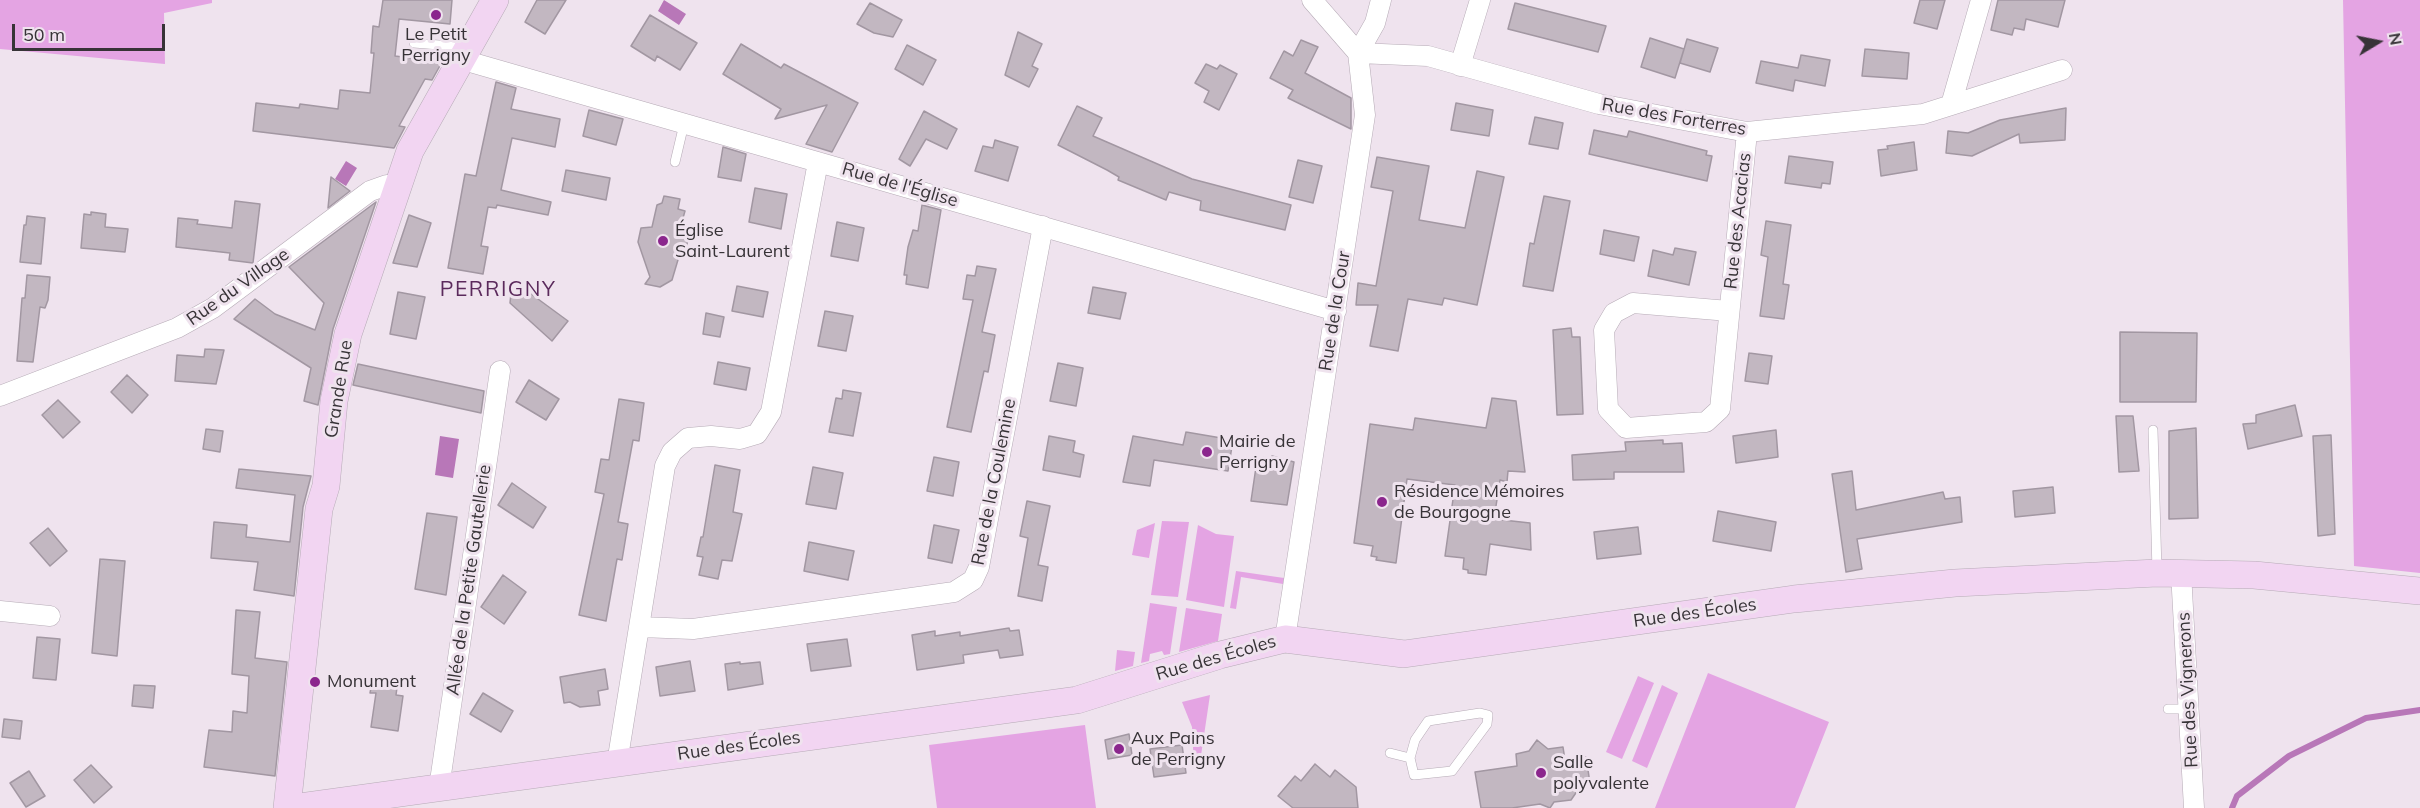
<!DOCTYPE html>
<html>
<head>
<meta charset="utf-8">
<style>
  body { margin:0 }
  #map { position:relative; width:2420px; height:808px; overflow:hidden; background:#efe3ee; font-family:Mulish,sans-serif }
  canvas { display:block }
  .north { position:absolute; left:2348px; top:12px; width:60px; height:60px; -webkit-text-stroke:4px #efe3ee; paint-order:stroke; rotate:80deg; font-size:16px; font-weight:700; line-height:24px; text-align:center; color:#373337 }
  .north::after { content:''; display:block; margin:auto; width:21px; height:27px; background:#373337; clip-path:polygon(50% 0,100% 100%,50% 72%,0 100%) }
  .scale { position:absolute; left:12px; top:24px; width:153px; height:27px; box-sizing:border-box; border:3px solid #373337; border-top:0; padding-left:8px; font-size:18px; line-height:21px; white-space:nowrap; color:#373337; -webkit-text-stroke:4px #efe3ee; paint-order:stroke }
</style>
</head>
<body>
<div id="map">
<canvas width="2420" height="808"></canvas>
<div class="north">N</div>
<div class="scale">50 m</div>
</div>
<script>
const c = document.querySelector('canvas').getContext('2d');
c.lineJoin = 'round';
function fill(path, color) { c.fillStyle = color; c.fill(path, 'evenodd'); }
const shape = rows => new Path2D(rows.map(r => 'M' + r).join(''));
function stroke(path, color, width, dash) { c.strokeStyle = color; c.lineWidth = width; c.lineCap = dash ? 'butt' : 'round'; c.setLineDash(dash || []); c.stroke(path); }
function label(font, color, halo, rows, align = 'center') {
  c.font = font + ' Mulish,sans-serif'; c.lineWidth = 6; c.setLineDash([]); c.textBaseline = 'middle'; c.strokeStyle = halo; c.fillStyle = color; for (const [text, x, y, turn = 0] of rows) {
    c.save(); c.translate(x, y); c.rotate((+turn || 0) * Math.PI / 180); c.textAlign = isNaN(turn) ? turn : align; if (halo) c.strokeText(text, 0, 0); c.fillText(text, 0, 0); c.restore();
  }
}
const green = shape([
  [0,0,212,0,212,3,164,13,165,64,0,49],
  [2343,0,2420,0,2420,573,2354,566],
  [1162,521,1189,522,1178,597,1151,595],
  [1155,523,1149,558,1132,555,1137,530],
  [1198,525,1216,534,1234,536,1224,607,1186,600],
  [1236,571,1284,578,1283,584,1241,577,1236,609,1230,608],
  [1150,603,1177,607,1170,654,1164,655,1162,651,1150,654,1149,661,1141,663],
  [1186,608,1222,614,1218,641,1179,652],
  [1117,650,1135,652,1133,666,1115,671],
  [1708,673,1829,722,1795,808,1655,808],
  [1638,676,1654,683,1622,759,1606,752],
  [1662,685,1678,693,1647,768,1632,761],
  [1210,695,1199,769,1194,767,1192,727,1182,702],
  [1085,725,1096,808,937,808,929,745]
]);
const water = shape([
  [664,0,686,14,679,25,658,11],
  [346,161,357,168,346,186,335,179],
  [440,436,459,439,453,478,435,475]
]);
const stream = shape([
  [2232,808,2237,796,2289,756,2366,718,2420,710]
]);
const building = shape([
  [383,0,452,0,450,24,399,19,395,56,442,62,432,80,425,79,399,126,405,127,394,148,253,131,256,103,299,108,300,104,338,109,340,90,370,93,374,53,371,53,373,26,379,27,383,0],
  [537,0,566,0,545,34,525,22,537,0],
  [1920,0,1945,0,1937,29,1914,23,1920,0],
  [1998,0,2065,0,2058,27,2026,19,2024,30,2014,28,2012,35,1991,30,1998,0],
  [870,3,902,20,893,37,874,33,857,24,870,3],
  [1515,3,1606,26,1598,52,1508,29,1515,3],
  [650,15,697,43,680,70,657,56,655,61,631,46,650,15],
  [1018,32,1042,44,1032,66,1038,69,1029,87,1005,75,1018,32],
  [1650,38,1684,49,1675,78,1641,67,1650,38],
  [1687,39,1718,48,1710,72,1680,63,1687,39],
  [1301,40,1318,47,1305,73,1351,98,1351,129,1288,98,1293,90,1270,78,1284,51,1293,56,1301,40],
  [741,44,781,68,784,64,858,103,832,152,806,144,827,105,775,119,781,109,723,74,741,44],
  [907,45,936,60,923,85,895,69,907,45],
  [1865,49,1909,53,1907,79,1862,76,1865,49],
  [1801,55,1830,60,1825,86,1795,80,1793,91,1756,83,1761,61,1798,68,1801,55],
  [1206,64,1217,69,1220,65,1237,74,1219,110,1204,102,1209,91,1195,83,1206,64],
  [496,82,516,88,511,109,560,119,555,147,512,138,501,190,551,202,548,215,497,205,496,208,488,207,481,246,488,247,483,274,448,268,465,174,476,176,496,82],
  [1456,103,1493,110,1489,136,1451,130,1456,103],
  [1077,106,1102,118,1093,136,1192,179,1291,205,1285,230,1200,210,1201,201,1169,192,1166,200,1118,180,1119,177,1107,170,1058,145,1077,106],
  [2066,108,2065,140,2020,143,2019,134,1972,156,1946,153,1948,131,1968,133,2000,120,2066,108],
  [589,110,623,119,616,145,583,136,589,110],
  [924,111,957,129,947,149,926,139,910,166,899,159,924,111],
  [1535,117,1563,123,1558,149,1529,144,1535,117],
  [1594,130,1627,137,1629,131,1707,151,1706,155,1712,156,1707,181,1589,154,1594,130],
  [995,140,1018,147,1008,181,975,171,983,146,993,148,995,140],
  [1914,142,1917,170,1881,176,1878,150,1888,149,1887,146,1914,142],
  [723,147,746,154,741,181,718,177,723,147],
  [1789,156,1833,162,1830,184,1822,183,1821,188,1785,183,1789,156],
  [1377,157,1429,166,1419,220,1465,228,1477,171,1504,177,1477,305,1444,298,1442,305,1408,299,1398,351,1370,346,1378,305,1356,305,1358,283,1376,286,1393,191,1371,187,1377,157],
  [1298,160,1322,166,1313,203,1289,197,1298,160],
  [566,170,610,178,606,200,562,191,566,170],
  [331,177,350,191,328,208,331,177],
  [755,188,787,194,781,229,749,222,755,188],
  [664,196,680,199,678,209,685,211,679,232,689,234,685,254,680,253,672,280,660,287,645,284,650,277,638,242,641,228,652,227,657,205,662,203,664,196],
  [1544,196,1570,201,1553,291,1523,286,1530,243,1534,244,1544,196],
  [235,201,260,204,253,263,229,260,230,253,176,247,178,218,198,220,197,224,232,228,235,201],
  [376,202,333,329,318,405,304,401,311,368,234,319,255,299,275,314,315,330,324,303,289,267,376,202],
  [922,205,941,210,928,288,906,284,907,275,904,275,908,247,913,230,918,231,922,205],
  [91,212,106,214,105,227,128,229,125,252,81,248,84,214,91,215,91,212],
  [409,215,431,223,417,267,393,263,409,215],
  [27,216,45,218,41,264,20,262,24,225,26,225,27,216],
  [1766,221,1791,225,1783,284,1789,285,1784,319,1760,316,1768,257,1761,255,1766,221],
  [837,222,864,228,858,261,831,256,837,222],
  [1604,230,1639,237,1634,261,1600,254,1604,230],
  [1675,248,1696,252,1689,285,1648,276,1653,250,1673,255,1675,248],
  [977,266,996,269,982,332,995,335,988,372,984,371,971,432,947,427,973,300,963,299,967,275,975,276,977,266],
  [27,275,50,277,48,300,45,308,40,307,33,362,17,361,22,298,25,298,27,275],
  [737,286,768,292,763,317,732,311,737,286],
  [1093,287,1126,293,1120,319,1088,313,1093,287],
  [523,288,568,321,552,341,510,303,511,293,523,288],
  [398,292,425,297,416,339,390,334,398,292],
  [825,311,853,316,846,351,818,346,825,311],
  [706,313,724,317,720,337,703,334,706,313],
  [1571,328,1572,337,1580,337,1583,414,1557,415,1553,330,1571,328],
  [2120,332,2197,333,2196,402,2120,402,2120,332],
  [205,349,224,350,216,384,175,381,177,355,204,357,205,349],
  [1749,353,1772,356,1768,384,1745,381,1749,353],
  [718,362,750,368,746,390,714,384,718,362],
  [1058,363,1083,368,1076,406,1050,401,1058,363],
  [358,364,484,391,481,413,353,385,358,364],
  [127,375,148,395,132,413,111,392,127,375],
  [529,380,559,399,546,420,516,402,529,380],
  [843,390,861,393,853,436,829,432,836,398,842,399,843,390],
  [1492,398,1516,401,1525,472,1508,471,1507,482,1500,480,1494,519,1530,523,1531,550,1490,544,1486,575,1468,573,1468,570,1463,569,1464,558,1445,556,1455,485,1407,479,1396,563,1376,560,1377,557,1371,556,1373,546,1354,543,1370,424,1413,430,1415,418,1486,428,1492,398],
  [619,399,644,403,639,441,633,440,618,522,628,524,622,560,617,559,606,621,579,615,604,494,595,492,601,459,609,460,619,399],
  [58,400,80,422,63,438,42,415,58,400],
  [2295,405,2302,436,2248,449,2243,424,2256,423,2256,415,2295,405],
  [2116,416,2133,416,2139,471,2119,472,2116,416],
  [2196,428,2198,518,2169,519,2169,431,2196,428],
  [206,429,223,431,220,452,203,449,206,429],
  [1776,430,1778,457,1736,463,1733,436,1776,430],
  [1186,432,1233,440,1228,471,1154,460,1150,486,1123,482,1133,436,1183,445,1186,432],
  [2331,435,2335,534,2318,536,2313,436,2331,435],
  [1049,436,1075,441,1073,452,1084,455,1080,477,1043,470,1049,436],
  [1663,440,1663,444,1682,443,1684,472,1614,472,1614,479,1573,480,1572,455,1626,451,1625,442,1663,440],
  [1272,456,1294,462,1287,505,1251,501,1256,467,1262,468,1264,457,1271,458,1272,456],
  [934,457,959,462,953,496,927,491,934,457],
  [715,465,740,470,733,512,742,514,732,561,722,560,718,579,699,575,703,557,697,556,701,537,703,537,715,465],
  [813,467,843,473,836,509,806,504,813,467],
  [239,469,311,476,303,507,294,596,254,590,258,562,211,558,214,522,247,525,246,537,290,542,295,495,236,488,239,469],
  [1852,471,1856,510,1943,492,1945,499,1960,497,1962,522,1857,539,1862,569,1846,572,1832,474,1852,471],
  [512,483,546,507,533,528,498,505,512,483],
  [2053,487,2055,513,2015,517,2013,491,2053,487],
  [1027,501,1050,506,1038,565,1048,567,1042,601,1018,596,1028,538,1020,536,1027,501],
  [1718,511,1776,522,1771,551,1713,541,1718,511],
  [427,513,457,517,446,595,415,589,427,513],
  [934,525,959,530,952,563,928,558,934,525],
  [1638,527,1641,554,1597,559,1594,532,1638,527],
  [48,528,67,551,50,566,30,543,48,528],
  [809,542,854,551,848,580,804,571,809,542],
  [100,559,125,561,117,656,92,653,100,559],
  [503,575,526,592,504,624,481,607,503,575],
  [236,610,260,612,255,658,287,662,275,776,204,767,209,730,232,732,233,711,247,713,249,676,232,674,236,610],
  [1009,628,1010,631,1019,630,1023,655,1000,658,998,650,963,655,964,663,917,670,912,635,935,631,935,636,960,632,960,636,1009,628],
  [37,637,60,639,56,680,33,678,37,637],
  [847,639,851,666,811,671,807,644,847,639],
  [690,661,695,691,660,696,656,667,690,661],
  [740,662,740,664,760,662,763,684,728,690,725,664,740,662],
  [605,669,608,689,598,691,600,705,580,707,570,702,564,703,560,677,605,669],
  [373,677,398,680,396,695,403,696,398,731,371,727,376,693,370,693,373,677],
  [134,685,155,686,153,708,132,706,134,685],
  [483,693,513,711,501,732,470,714,483,693],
  [4,719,22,721,20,739,2,737,4,719],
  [1129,734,1132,755,1108,759,1105,740,1129,734],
  [1537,740,1548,749,1563,747,1565,760,1586,757,1590,783,1582,784,1571,800,1554,802,1550,808,1540,804,1512,808,1481,808,1475,772,1517,766,1516,754,1529,751,1537,740],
  [1182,745,1186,773,1154,777,1150,749,1182,745],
  [1315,764,1330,777,1335,770,1356,787,1358,808,1293,808,1278,796,1295,776,1301,781,1315,764],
  [91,765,112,787,94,803,74,780,91,765],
  [29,771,45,796,26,807,10,783,29,771]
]);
const lane = shape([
  [414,43,464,47],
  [675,162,684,124],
  [2153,430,2157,571],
  [2168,709,2189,709],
  [1480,713,1488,715,1487,724,1452,771,1414,775,1410,758,1415,740,1428,721,1480,713],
  [1390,753,1410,758]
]);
const street = shape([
  [1381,0,1375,23,1358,53,1428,56,1599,104,1747,132,1923,114,2062,70],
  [463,60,1336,311],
  [1460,66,1480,0],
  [1951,105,1981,0],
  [1729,311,1633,303,1614,313,1604,330,1608,409,1626,428,1706,422,1720,409,1747,132],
  [0,396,177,328,213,308,370,191,387,185,397,187],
  [2181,572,2194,808],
  [0,611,50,616],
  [640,627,693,629,954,592,973,580,979,567,1043,226],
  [1285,639,1365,115,1358,53,1312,0],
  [621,762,619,751,665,466,672,452,688,438,711,436,740,439,757,434,771,412,818,162],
  [439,788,500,371]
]);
const secondary = shape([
  [287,808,319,509,326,486,334,401,348,334,410,151,495,0],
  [291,808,1077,700,1220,655,1285,639,1404,654,1794,599,1955,583,2157,573,2254,575,2420,591]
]);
const markers = [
  [436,15,6,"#8b268d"],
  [663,241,6,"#8b268d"],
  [1207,452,6,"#8b268d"],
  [1382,502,6,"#8b268d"],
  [315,682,6,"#8b268d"],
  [1119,749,6,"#8b268d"],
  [1541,773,6,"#8b268d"]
];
const poiNames = [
  ["Le Petit",436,35,"center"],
  ["Perrigny",436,56,"center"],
  ["Église",675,231],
  ["Saint-Laurent",675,252],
  ["Mairie de",1219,442],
  ["Perrigny",1219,463],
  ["Résidence Mémoires",1394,492],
  ["de Bourgogne",1394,513],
  ["Monument",327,682],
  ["Aux Pains",1131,739],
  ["de Perrigny",1131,760],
  ["Salle",1553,763],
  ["polyvalente",1553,784]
];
const streetNames = [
  ["Rue des Forterres",1674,117,10],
  ["Rue de l'Église",900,185,16],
  ["Rue des Acacias",1738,221,-84],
  ["Rue du Village",238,287,-35],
  ["Rue de la Cour",1335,311,-81],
  ["Grande Rue",339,389,-81],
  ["Rue de la Coulemine",994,482,-79],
  ["Allée de la Petite Gautellerie",469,580,-82],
  ["Rue des Écoles",1695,613,-8],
  ["Rue des Écoles",1216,658,-16],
  ["Rue des Vignerons",2188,690,-93],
  ["Rue des Écoles",739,746,-8]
];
const quarterNames = [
  ["PERRIGNY",498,290]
];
fill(green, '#e4a4e3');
fill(water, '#b877b8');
stroke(stream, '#b877b8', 6);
fill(building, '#c2b7c1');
stroke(building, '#a297a2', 1.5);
stroke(lane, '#b6abb6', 10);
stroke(street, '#b6abb6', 21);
stroke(secondary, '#b6abb6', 28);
stroke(lane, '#fff', 9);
stroke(street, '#fff', 20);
stroke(secondary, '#f2d5f2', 27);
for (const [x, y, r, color] of markers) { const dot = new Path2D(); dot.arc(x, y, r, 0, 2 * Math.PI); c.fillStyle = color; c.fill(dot); stroke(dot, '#efe3ee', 2); }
label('18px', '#373337', '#efe3ee', poiNames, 'left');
label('18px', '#373337', '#efe3ee', streetNames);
c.letterSpacing = '1.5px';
label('21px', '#5b2a5c', '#efe3ee', quarterNames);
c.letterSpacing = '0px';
</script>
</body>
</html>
